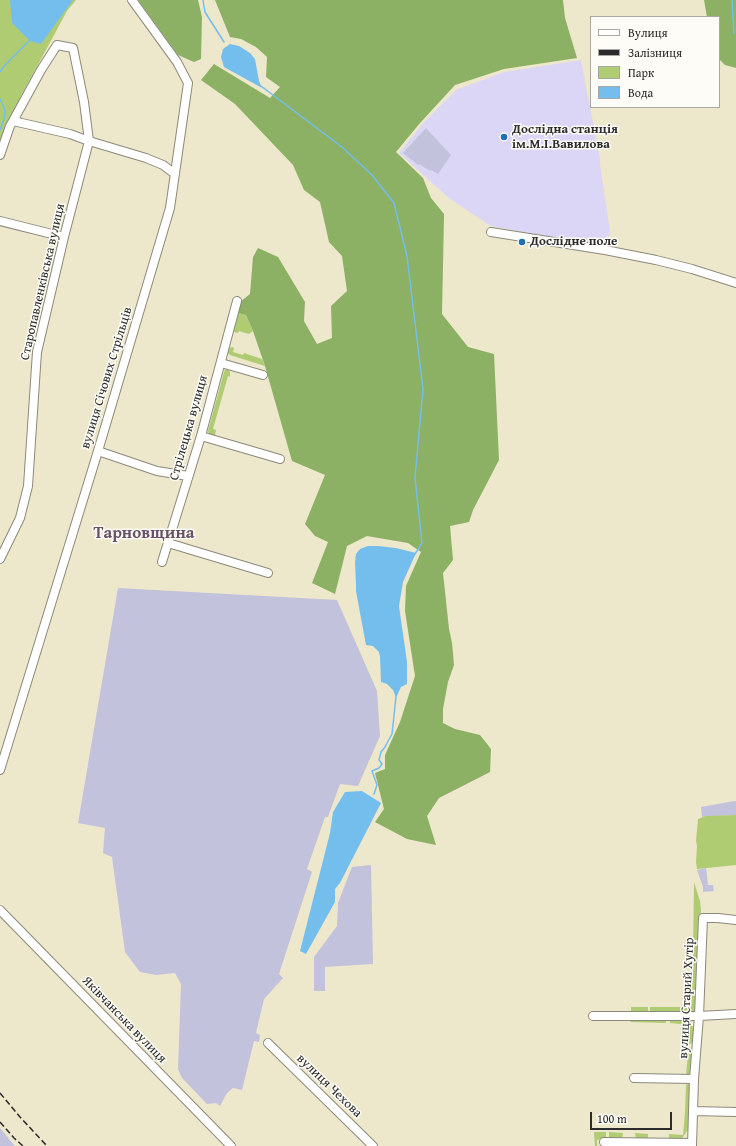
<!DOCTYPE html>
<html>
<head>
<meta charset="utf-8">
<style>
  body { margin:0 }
  #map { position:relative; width:736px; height:1146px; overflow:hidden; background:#ede7cb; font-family:"Gentium Book Plus",serif }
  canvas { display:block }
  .legend { position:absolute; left:590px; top:16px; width:130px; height:92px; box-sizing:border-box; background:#fdfcf7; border:1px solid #a9a8a5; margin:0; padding:5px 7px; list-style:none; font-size:12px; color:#2b2b2b }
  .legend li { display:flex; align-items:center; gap:8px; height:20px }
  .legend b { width:20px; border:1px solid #a9a8a5 }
  .scale { position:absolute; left:590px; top:1112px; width:82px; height:18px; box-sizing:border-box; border:2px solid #2b2b2b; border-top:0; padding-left:5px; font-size:12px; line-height:14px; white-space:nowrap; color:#2b2b2b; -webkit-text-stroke:3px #fdfcf7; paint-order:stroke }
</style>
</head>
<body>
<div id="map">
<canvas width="736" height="1146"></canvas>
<ul class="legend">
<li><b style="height:5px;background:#fff"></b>Вулиця</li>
<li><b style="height:5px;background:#2b2b2b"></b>Залізниця</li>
<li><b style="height:11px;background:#b0cc72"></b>Парк</li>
<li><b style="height:11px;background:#74beed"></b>Вода</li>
</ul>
<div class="scale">100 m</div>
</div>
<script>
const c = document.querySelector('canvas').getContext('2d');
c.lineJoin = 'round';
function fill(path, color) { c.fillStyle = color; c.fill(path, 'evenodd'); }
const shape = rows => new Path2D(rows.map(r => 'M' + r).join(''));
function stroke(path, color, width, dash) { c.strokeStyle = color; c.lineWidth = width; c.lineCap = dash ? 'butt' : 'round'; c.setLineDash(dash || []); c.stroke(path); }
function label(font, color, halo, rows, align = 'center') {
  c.font = font + ' "Gentium Book Plus",serif'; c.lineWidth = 3; c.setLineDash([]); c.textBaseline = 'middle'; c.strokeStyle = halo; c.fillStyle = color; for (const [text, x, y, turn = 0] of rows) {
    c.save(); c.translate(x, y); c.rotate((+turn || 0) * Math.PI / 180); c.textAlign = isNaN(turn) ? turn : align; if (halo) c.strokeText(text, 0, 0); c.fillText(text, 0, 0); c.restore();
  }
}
const built = shape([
  [581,60,600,159,600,165,610,231,609,236,587,244,491,226,450,199,399,153,425,121,456,90,504,72]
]);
const industrial = shape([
  [426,128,451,155,438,174,431,170,430,171,419,164,418,165,403,153],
  [118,588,337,600,377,691,380,736,358,786,340,784,328,817,325,817,307,869,312,872,279,974,283,978,264,999,256,1033,260,1035,259,1042,254,1041,242,1090,233,1088,227,1093,220,1106,216,1103,207,1104,182,1078,178,1069,181,984,175,973,156,975,140,972,125,952,112,857,103,853,105,828,78,823],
  [734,801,736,801,736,815,702,817,701,807],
  [371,865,373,964,325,967,325,991,314,991,314,957,337,926,338,903,352,867],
  [706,868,708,885,713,885,714,891,703,892,703,887,697,870],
  [0,1128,14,1145,15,1146,0,1146]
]);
const green = shape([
  [0,0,76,0,67,11,21,96,0,149],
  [238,313,246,315,253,331,249,334,239,331,238,333,234,332,233,330,234,325,236,324],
  [232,347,234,348,233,352,243,355,244,353,262,359,265,366,230,355,228,353,228,350,230,348],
  [225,370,229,370,230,373,230,377,228,376,213,429,216,430,215,435,212,435,209,434,208,431,224,372],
  [736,815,736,865,697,869,696,862,697,846,696,841,698,819,706,816],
  [694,882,700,901,701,910,698,957,697,958,693,958],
  [693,961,696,962,697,963,695,1009,693,1012,650,1014,650,1007,691,1007],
  [631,1007,648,1007,648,1014,631,1012],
  [666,1018,666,1023,630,1022,632,1019],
  [670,1019,685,1020,691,1021,693,1028,693,1040,692,1043,688,1045,689,1025,670,1023],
  [688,1053,692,1054,692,1058,690,1076,686,1076],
  [690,1083,691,1084,689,1128,681,1140,669,1140,669,1134,683,1135,685,1112,686,1085],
  [594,1132,606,1132,606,1138,597,1140,597,1146,595,1146],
  [609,1132,623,1133,622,1139,609,1139],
  [635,1133,648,1134,648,1139,636,1139]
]);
const forest = shape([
  [138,0,198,0,202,17,201,59,194,62,178,55],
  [215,0,563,0,565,18,577,58,504,69,455,85,420,123,396,152,423,178,431,198,444,214,442,314,468,347,494,354,499,460,473,510,469,522,450,526,453,560,443,573,449,629,452,643,454,665,448,682,443,709,443,723,455,729,480,735,491,749,490,772,439,798,427,816,436,845,407,839,375,822,384,809,375,773,385,769,385,755,400,722,415,676,405,611,406,586,421,552,408,543,367,536,347,546,335,594,312,583,328,542,315,536,305,524,325,475,292,461,265,366,253,331,246,315,238,313,237,301,240,302,250,294,253,257,258,248,278,257,305,302,304,321,317,344,332,338,331,306,347,291,342,256,329,242,320,202,304,190,293,165,235,104,201,80,214,64,270,98,280,87,266,77,267,57,256,47,241,39,230,37],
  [704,0,736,0,736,68,725,65,719,59,719,17,707,17]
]);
const water = shape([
  [9,0,73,0,41,44,30,41,12,23,10,1],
  [230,44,239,46,250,53,255,59,259,81,262,88,224,67,221,57,223,49],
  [368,546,378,546,396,548,416,553,403,582,399,606,407,662,407,684,401,687,396,698,393,690,387,684,381,682,380,657,379,652,373,646,366,645,356,591,356,585,355,562,356,554,360,549],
  [362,791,381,803,340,883,335,889,335,902,306,954,300,951,330,833,333,812,345,792]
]);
const stream = shape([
  [203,0,205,12,224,42],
  [732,0,734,33],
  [0,72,4,66,30,40],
  [261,86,342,147,372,175,394,203,407,256,423,389,415,478,422,543,415,554],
  [0,99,5,110,4,119,0,130],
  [374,794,377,785,372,771,379,768,382,764,379,760,381,752,385,747,392,734,396,697]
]);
const minor = shape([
  [13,121,70,134,89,141,146,158,163,165,175,174],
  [0,155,10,126,13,121,41,70,57,45,73,48,84,102,89,141,64,237,37,352,28,486,20,518,0,559],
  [0,221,64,237],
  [491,232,605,250,656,260,692,269,736,283],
  [221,363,263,375],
  [201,436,280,459],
  [98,451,157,471,188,476],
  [168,543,268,573],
  [162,562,201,436,237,301],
  [0,770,98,451,170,208,188,83,177,62,132,0],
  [0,910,231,1146],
  [593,1016,699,1016,736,1014],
  [268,1043,373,1146],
  [634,1078,694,1079],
  [693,1111,736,1112],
  [604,1142,692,1143],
  [692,1146,694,1079,699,1016,703,918,718,918,736,920]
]);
const rail = shape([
  [0,1093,20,1117,47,1146],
  [0,1122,14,1138,23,1146]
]);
const markers = [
  [504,137,4,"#1f6fb2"],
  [522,242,4,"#1f6fb2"]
];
const poiNames = [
  ["Дослідна станція",512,130],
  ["ім.М.І.Вавилова",512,145],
  ["Дослідне поле",530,242]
];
const streetNames = [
  ["Старопавленківська вулиця",43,282,-77],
  ["вулиця Січових Стрільців",107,378,-73],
  ["Стрілецька вулиця",189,428,-74],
  ["вулиця Старий Хутір",687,998,-87],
  ["Яківчанська вулиця",124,1020,46],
  ["вулиця Чехова",329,1086,44]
];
const districtNames = [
  ["Тарновщина",144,534]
];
fill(built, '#dcd6f6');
fill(industrial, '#c2c2dc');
fill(green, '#b0cc72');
fill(forest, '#8cb064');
fill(water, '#74beed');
stroke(stream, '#74beed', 1.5);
stroke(minor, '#8c897b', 10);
stroke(minor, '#fff', 8);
stroke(rail, '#2b2b2b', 1.5, [6, 3]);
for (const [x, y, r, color] of markers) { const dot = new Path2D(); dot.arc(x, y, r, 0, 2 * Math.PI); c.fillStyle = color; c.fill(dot); stroke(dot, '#fdfcf7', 1.5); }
label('bold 13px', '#2b2b2b', '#fdfcf7', poiNames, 'left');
label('13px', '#2b2b2b', '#fdfcf7', streetNames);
label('bold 17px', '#685265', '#fdfcf7', districtNames);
</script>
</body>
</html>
